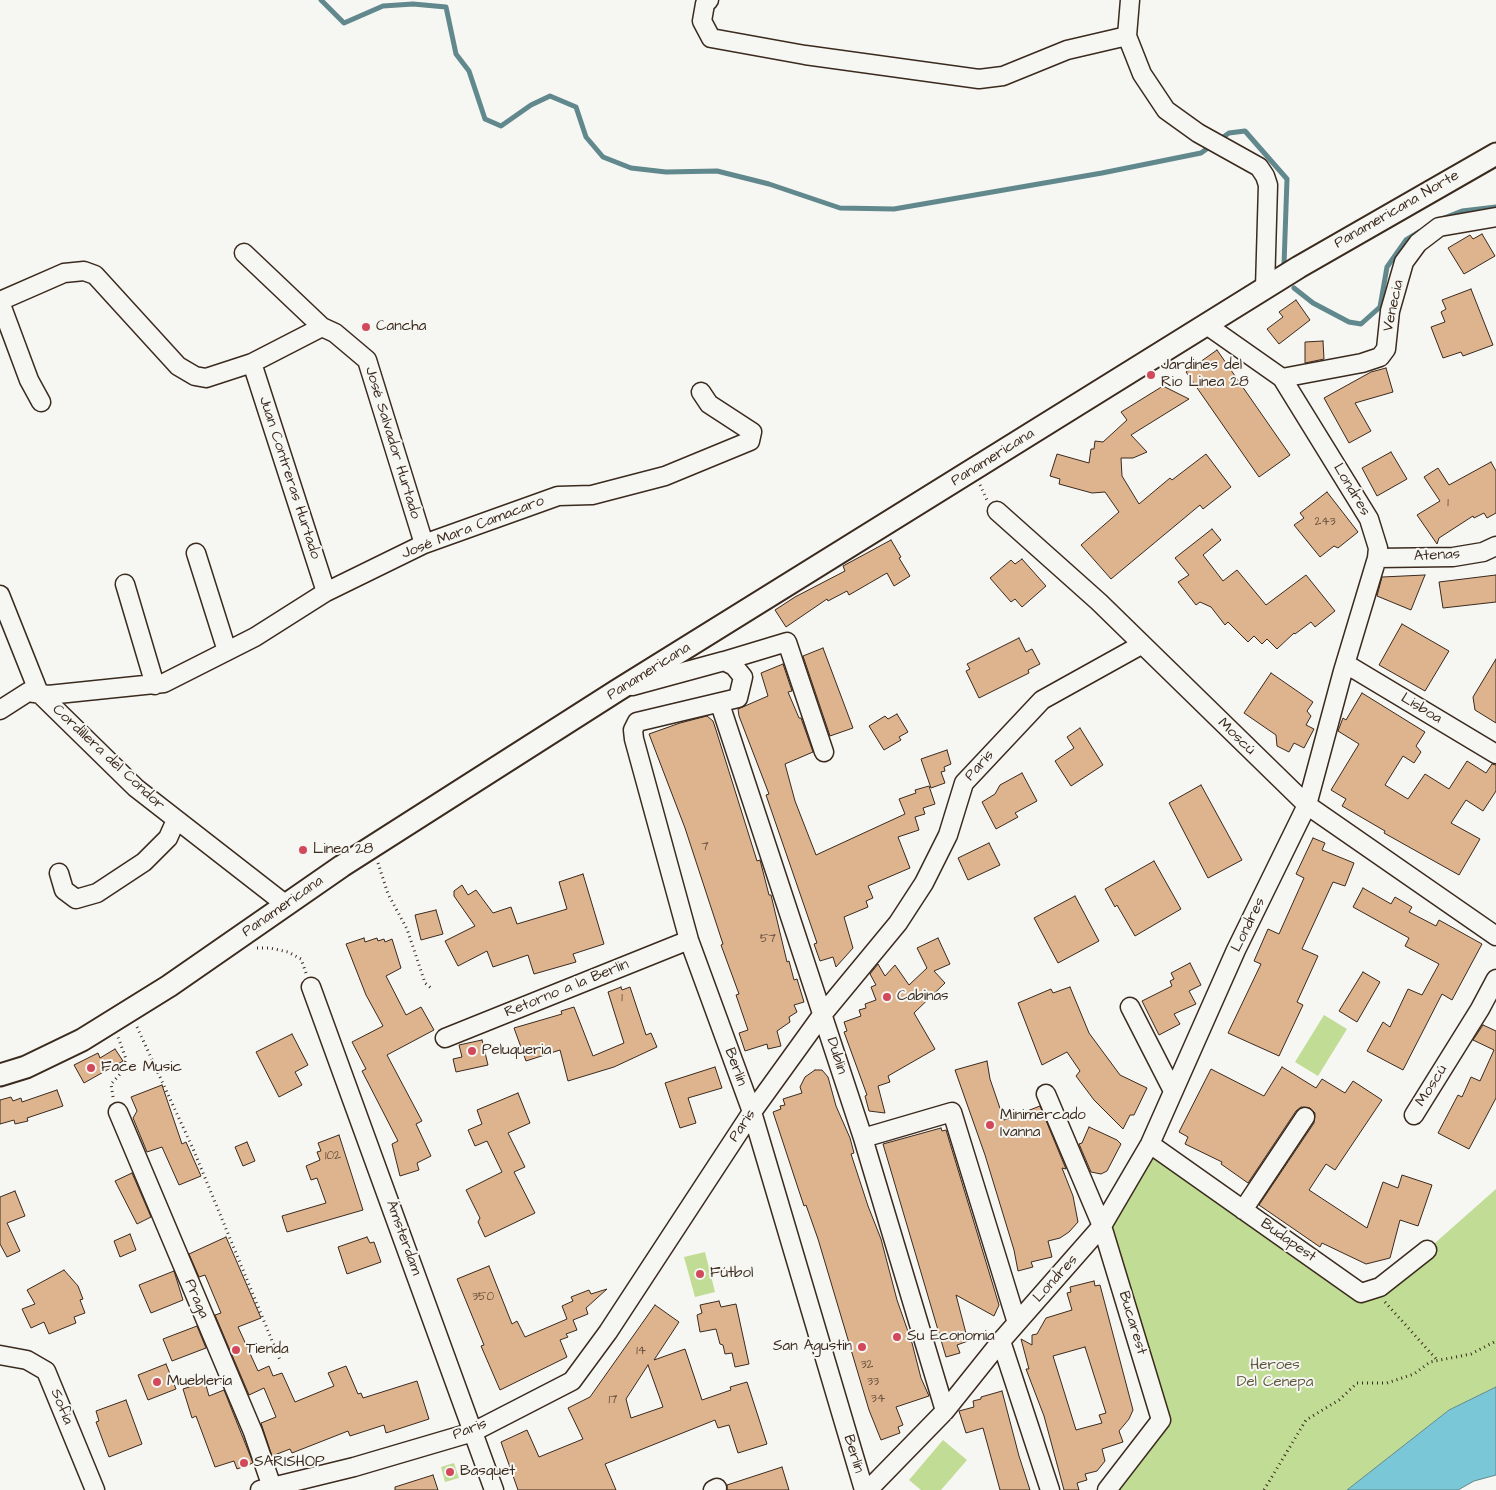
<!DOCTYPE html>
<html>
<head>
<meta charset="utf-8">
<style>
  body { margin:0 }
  canvas { display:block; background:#f6f6f2 }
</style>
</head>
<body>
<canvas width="1496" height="1490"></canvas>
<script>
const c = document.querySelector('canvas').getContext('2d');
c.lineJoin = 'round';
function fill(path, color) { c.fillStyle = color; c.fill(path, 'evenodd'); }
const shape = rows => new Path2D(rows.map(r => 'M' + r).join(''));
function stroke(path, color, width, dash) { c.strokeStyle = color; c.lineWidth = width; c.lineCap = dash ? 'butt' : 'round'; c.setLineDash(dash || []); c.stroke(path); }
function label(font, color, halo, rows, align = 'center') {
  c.font = font + ' "Architects Daughter",sans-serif'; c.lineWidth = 4; c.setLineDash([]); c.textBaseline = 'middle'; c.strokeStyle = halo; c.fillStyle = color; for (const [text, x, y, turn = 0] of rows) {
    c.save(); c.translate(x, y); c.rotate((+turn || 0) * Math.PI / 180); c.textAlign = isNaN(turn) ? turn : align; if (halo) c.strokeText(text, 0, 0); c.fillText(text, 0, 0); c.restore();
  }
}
const green = shape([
  [1324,1015,1347,1029,1318,1076,1295,1062],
  [1154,1152,1361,1293,1427,1250,1496,1189,1496,1387,1449,1410,1347,1490,1116,1490,1168,1423,1109,1230,1130,1198],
  [705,1252,715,1292,695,1297,684,1257],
  [943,1440,967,1460,941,1490,921,1490,909,1480],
  [454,1463,459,1478,445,1482,441,1467]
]);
const water = shape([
  [1496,1387,1496,1475,1474,1481,1458,1490,1347,1490,1449,1410,1496,1387]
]);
const stream = shape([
  [321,0,344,23,383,6,413,4,446,7,456,54,469,71,485,119,501,126,531,105,550,96,576,107,586,137,603,157,631,168,666,172,717,171,769,184,840,208,894,209,1102,173,1201,153,1212,145],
  [1219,140,1229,133,1245,131,1287,179,1284,265],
  [1439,220,1462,211,1496,207],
  [1294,288,1313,303,1349,322,1361,324,1380,307,1387,267,1406,240,1419,232]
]);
const building = shape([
  [1482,234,1495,256,1464,274,1448,248,1470,235,1473,239,1482,234],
  [1471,289,1493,345,1463,356,1461,352,1443,358,1431,327,1445,322,1441,312,1446,309,1442,300,1471,289],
  [1296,300,1310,320,1279,344,1267,329,1283,317,1279,312,1296,300],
  [1323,341,1324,359,1305,363,1305,342,1323,341],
  [1217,350,1290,455,1259,477,1186,372,1217,350],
  [1386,368,1393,392,1355,403,1371,431,1349,443,1324,398,1371,372,1386,368],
  [1163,386,1189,399,1131,435,1147,452,1133,458,1121,458,1122,476,1139,504,1170,478,1172,480,1206,454,1231,487,1203,509,1200,505,1111,579,1081,545,1119,512,1105,492,1092,493,1059,484,1060,479,1050,476,1057,454,1089,463,1091,449,1094,449,1095,441,1103,442,1127,420,1121,412,1163,386],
  [1391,452,1407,479,1377,496,1362,468,1391,452],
  [1491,462,1496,471,1496,513,1487,518,1484,513,1474,518,1473,516,1439,538,1437,544,1417,515,1440,501,1424,477,1438,468,1449,485,1491,462],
  [1327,492,1358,532,1338,548,1334,546,1320,557,1294,525,1304,518,1300,513,1327,492],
  [1212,529,1221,540,1203,555,1223,581,1237,570,1266,605,1306,575,1335,611,1315,627,1311,622,1295,634,1294,633,1277,649,1267,639,1262,644,1254,636,1248,642,1228,622,1225,625,1211,607,1200,602,1196,605,1178,582,1189,575,1175,558,1212,529],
  [891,540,901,557,899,558,910,576,894,586,887,573,849,595,847,591,828,601,827,599,786,627,775,610,795,597,845,571,843,566,891,540],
  [1022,559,1046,586,1022,607,1015,599,1011,602,990,578,1011,560,1015,564,1022,559],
  [1425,575,1411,610,1377,596,1382,577,1425,575],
  [1496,575,1496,602,1443,608,1439,582,1496,575],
  [1402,624,1449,651,1425,691,1379,665,1402,624],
  [1019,638,1026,652,1032,649,1040,664,1028,670,1029,673,979,698,966,671,970,669,967,664,1019,638],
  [823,648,853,728,830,736,803,656,823,648],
  [1496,659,1496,723,1475,710,1473,697,1496,659],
  [783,664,792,691,788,692,799,718,801,718,813,752,785,764,795,801,816,855,905,814,899,799,916,793,915,790,929,786,935,804,923,808,925,814,915,817,919,830,898,837,910,868,868,886,873,898,866,901,868,907,844,917,853,948,836,967,833,957,820,961,814,944,817,943,766,795,769,794,739,716,738,709,768,696,761,673,783,664],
  [1271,673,1313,702,1307,711,1311,716,1306,725,1314,729,1304,748,1294,743,1289,752,1277,746,1276,735,1244,713,1271,673],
  [1362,693,1425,732,1416,746,1421,752,1414,763,1403,756,1385,785,1408,799,1425,774,1449,789,1467,761,1486,773,1492,764,1496,765,1496,791,1483,811,1466,800,1451,823,1480,839,1459,875,1384,833,1385,831,1342,806,1346,799,1331,790,1359,744,1338,731,1343,718,1346,720,1362,693],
  [897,714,908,732,899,737,901,740,884,750,869,726,885,716,888,719,897,714],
  [707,716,713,721,716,730,757,861,760,860,769,895,771,895,787,962,789,961,794,980,797,979,804,1002,794,1005,797,1012,789,1017,790,1022,777,1031,781,1046,768,1049,767,1044,745,1051,739,1033,748,1030,736,995,739,994,721,945,723,944,685,828,649,734,680,723,707,716],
  [1080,728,1103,765,1071,786,1055,761,1074,748,1067,737,1080,728],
  [947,750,951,764,944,767,945,771,941,772,945,783,931,788,921,759,947,750],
  [1022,773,1037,801,1015,813,1018,817,996,829,982,802,995,794,1000,785,1022,773],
  [1201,785,1242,860,1208,878,1169,803,1201,785],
  [1313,838,1325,843,1322,850,1354,863,1345,886,1333,882,1302,949,1318,956,1297,1002,1303,1005,1279,1056,1228,1033,1261,964,1254,961,1268,929,1279,934,1304,878,1296,874,1313,838],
  [989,843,1000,865,968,880,958,858,989,843],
  [1154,861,1181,909,1135,936,1117,905,1115,907,1105,889,1154,861],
  [583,874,604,944,573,954,576,962,534,974,528,955,493,967,487,951,458,966,445,941,475,926,454,896,454,891,462,885,468,895,476,890,493,913,511,907,517,924,567,909,559,882,583,874],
  [1363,888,1391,904,1395,897,1412,907,1409,912,1436,926,1439,920,1482,944,1452,1000,1442,994,1403,1070,1367,1051,1383,1022,1390,1027,1408,989,1422,995,1439,964,1405,946,1409,938,1353,907,1363,888],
  [1075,896,1099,941,1058,963,1034,918,1075,896],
  [436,910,443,934,421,940,415,915,436,910],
  [364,938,365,942,377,938,378,941,384,939,385,942,392,939,401,968,386,976,406,1015,421,1007,434,1030,387,1055,422,1121,416,1124,431,1156,417,1163,419,1170,400,1176,392,1144,398,1141,362,1071,366,1069,352,1042,383,1026,366,995,346,944,364,938],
  [938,938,950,964,934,971,945,983,914,1013,935,1049,888,1076,890,1082,878,1086,885,1113,869,1111,865,1096,867,1095,844,1032,847,1031,844,1022,861,1016,859,1010,866,1008,865,1004,876,1000,871,987,876,985,870,974,878,964,885,976,895,965,909,985,927,968,917,948,938,938],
  [1190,963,1201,985,1189,991,1196,1004,1174,1014,1180,1024,1159,1035,1142,1001,1172,986,1170,981,1174,979,1171,973,1190,963],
  [1363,972,1380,982,1357,1022,1339,1011,1363,972],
  [621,987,622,990,630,987,646,1035,651,1033,657,1047,614,1067,568,1081,560,1050,526,1061,514,1028,562,1014,561,1011,574,1007,593,1056,624,1043,608,992,621,987],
  [1070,987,1089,1033,1120,1075,1147,1088,1134,1115,1130,1115,1123,1129,1094,1100,1076,1076,1080,1071,1067,1052,1042,1065,1018,1003,1051,989,1053,993,1070,987],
  [1483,1025,1496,1031,1496,1098,1469,1149,1438,1133,1458,1095,1462,1097,1471,1077,1480,1081,1494,1050,1473,1040,1483,1025],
  [292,1034,308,1065,295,1072,302,1085,279,1097,256,1052,292,1034],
  [482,1040,488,1065,456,1072,453,1059,462,1057,459,1045,482,1040],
  [115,1049,123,1061,84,1083,74,1065,98,1053,100,1058,115,1049],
  [987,1061,990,1079,1004,1120,1040,1106,1066,1169,1062,1168,1073,1196,1078,1222,1069,1232,1060,1238,1048,1241,1052,1257,1031,1262,1033,1267,1018,1271,1014,1250,985,1155,955,1070,987,1061],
  [715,1067,722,1088,688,1098,696,1123,680,1128,665,1083,715,1067],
  [1282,1067,1316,1088,1322,1079,1345,1093,1353,1081,1382,1100,1335,1170,1326,1164,1309,1190,1367,1228,1383,1182,1398,1188,1402,1175,1432,1185,1418,1226,1400,1220,1390,1258,1366,1264,1322,1243,1320,1247,1259,1205,1314,1123,1315,1113,1310,1108,1301,1107,1296,1111,1248,1183,1221,1164,1222,1162,1185,1144,1188,1137,1179,1132,1211,1069,1264,1096,1282,1067],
  [815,1070,822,1070,828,1077,836,1106,850,1138,854,1153,851,1154,868,1206,881,1239,897,1300,912,1343,921,1378,929,1396,896,1407,903,1425,898,1427,900,1433,881,1440,869,1410,818,1239,806,1205,804,1206,798,1188,773,1112,781,1109,780,1106,785,1105,783,1099,802,1093,800,1087,805,1077,815,1070],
  [162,1085,182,1144,186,1142,201,1176,179,1185,162,1147,147,1152,133,1118,137,1111,131,1097,162,1085],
  [57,1090,63,1106,27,1118,28,1121,15,1124,14,1120,0,1124,0,1100,11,1097,13,1101,21,1098,22,1102,57,1090],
  [518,1093,530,1123,508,1133,525,1167,514,1172,535,1213,485,1237,478,1222,480,1218,466,1190,502,1172,487,1141,475,1146,468,1130,482,1124,477,1110,518,1093],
  [1089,1127,1117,1140,1121,1144,1107,1171,1101,1174,1091,1172,1079,1144,1082,1143,1089,1127],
  [941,1128,942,1131,946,1130,999,1305,994,1316,956,1295,968,1341,957,1345,960,1353,946,1357,883,1144,941,1128],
  [339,1135,363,1210,287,1232,282,1216,326,1203,317,1178,311,1180,306,1166,320,1160,317,1152,321,1151,318,1143,339,1135],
  [247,1142,255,1161,243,1166,235,1147,247,1142],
  [132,1173,151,1217,137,1224,115,1181,132,1173],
  [15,1191,25,1216,7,1223,20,1251,7,1257,0,1244,0,1197,15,1191],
  [130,1234,136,1250,120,1257,114,1241,130,1234],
  [226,1237,261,1318,238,1327,258,1371,269,1366,273,1376,282,1373,295,1402,334,1386,328,1373,346,1366,358,1394,361,1393,363,1398,417,1381,429,1419,386,1433,384,1425,350,1436,348,1431,292,1453,290,1449,272,1456,261,1423,276,1417,264,1388,249,1395,215,1315,221,1313,205,1275,199,1277,189,1254,226,1237],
  [367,1237,370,1243,374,1242,381,1262,347,1274,338,1247,367,1237],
  [489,1266,512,1324,517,1321,525,1337,567,1319,562,1306,573,1301,571,1297,589,1290,591,1294,607,1289,586,1308,588,1314,573,1320,577,1330,566,1334,568,1337,560,1340,567,1357,500,1390,481,1346,484,1345,457,1279,489,1266],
  [64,1270,78,1286,83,1299,80,1300,85,1313,74,1317,76,1323,49,1334,44,1322,31,1328,22,1309,35,1304,27,1290,64,1270],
  [174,1271,183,1300,151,1313,139,1285,174,1271],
  [1094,1281,1095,1286,1100,1285,1133,1410,1129,1419,1119,1431,1123,1442,1102,1449,1105,1461,1097,1471,1085,1474,1087,1480,1077,1483,1079,1490,1064,1490,1044,1416,1026,1369,1029,1369,1021,1339,1032,1345,1032,1335,1037,1334,1046,1318,1072,1310,1067,1293,1071,1292,1070,1287,1094,1281],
  [1085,1347,1106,1413,1099,1415,1102,1423,1076,1430,1053,1356,1085,1347],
  [719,1301,721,1307,736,1304,749,1364,735,1367,732,1353,725,1354,723,1345,720,1344,716,1329,700,1332,697,1315,702,1313,700,1305,719,1301],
  [655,1305,679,1322,654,1360,685,1349,702,1400,731,1390,730,1387,747,1382,767,1444,738,1453,729,1425,718,1428,715,1420,605,1464,616,1490,518,1490,501,1442,527,1430,539,1457,583,1439,568,1408,590,1397,655,1305],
  [648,1365,663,1407,631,1418,626,1399,648,1365],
  [197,1326,206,1348,172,1361,163,1339,197,1326],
  [166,1364,176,1389,148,1400,138,1375,166,1364],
  [205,1382,209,1396,224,1390,253,1463,237,1469,234,1461,215,1467,196,1416,192,1418,183,1389,205,1382],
  [1002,1391,1019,1456,1030,1490,1000,1490,983,1428,966,1433,959,1411,974,1407,973,1401,981,1399,981,1397,1002,1391],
  [126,1400,142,1444,109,1457,96,1422,99,1421,96,1411,126,1400],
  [782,1467,789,1490,727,1490,727,1485,782,1467],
  [433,1475,438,1490,395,1490,395,1487,433,1475]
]);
const path = shape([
  [980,485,987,500],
  [378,863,388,894,407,929,425,983,431,988],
  [257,948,270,948,288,952,301,959,306,973],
  [137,1027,194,1151,280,1360],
  [113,1097,111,1084,122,1072,126,1059,118,1037],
  [1385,1302,1437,1360],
  [1264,1490,1306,1420,1339,1400,1357,1383,1387,1383,1414,1374,1430,1362,1471,1354,1496,1341]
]);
const minor = shape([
  [709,0,705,4,702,21,711,38,805,55,979,79,1003,76,1067,50,1127,36,1142,74,1166,110,1198,133,1259,167,1265,176,1268,185,1265,288],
  [1127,36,1130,0],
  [244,253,322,327],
  [0,301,64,273,84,271,95,275,178,366,195,376,206,378,252,363,322,327,335,333,367,360,424,544],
  [0,302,29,380,41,402],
  [252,363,326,592],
  [1282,378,1362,363,1380,357,1386,349,1390,311,1404,262,1418,243,1439,227,1496,217],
  [997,511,1099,602,1307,805,1496,936],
  [196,553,227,651],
  [1377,558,1453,557,1483,552,1496,546],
  [125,584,155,685],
  [0,595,39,693,136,788,285,904],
  [724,661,787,642,824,752],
  [1346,664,1496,754],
  [632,686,724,661,734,666,743,677,738,698,637,722,633,730,634,739,689,940,752,1112,864,1490],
  [720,704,863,1138,945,1411],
  [0,710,28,692,48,695,164,683,255,637,326,592,424,544,558,496,592,495,665,476,750,441,752,432,709,404,701,392],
  [59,873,64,890,76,899,97,893,144,862,168,838,176,820],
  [311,987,494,1490],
  [1130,1007,1173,1091],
  [445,1038,689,940],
  [1046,1094,1102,1226,1161,1420,1107,1490],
  [118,1112,253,1432,273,1490],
  [1414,1115,1480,1009,1496,979],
  [863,1138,952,1112,1017,1323],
  [1150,1144,1361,1293,1380,1287,1427,1250],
  [1243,1210,1305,1117],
  [1001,1341,1050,1490],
  [0,1355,27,1360,46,1371,95,1490],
  [260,1490,354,1467,473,1432,572,1381,608,1332,752,1112,822,1015,898,923,924,883,948,835,964,783,1042,700,1141,645],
  [713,1490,717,1488],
  [868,1490,945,1411,1001,1341,1102,1226,1150,1144,1236,950,1307,805,1343,671,1377,558,1378,548,1369,519,1282,378,1208,326]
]);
const major = shape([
  [0,1075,26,1067,82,1040,169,986,342,866,618,690,1299,267,1496,154]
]);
const markers = [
  [366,327,5,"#d1495b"],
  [1151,375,5,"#d1495b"],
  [303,850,5,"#d1495b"],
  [887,997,5,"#d1495b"],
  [472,1051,5,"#d1495b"],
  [91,1068,5,"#d1495b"],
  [990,1125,5,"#d1495b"],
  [700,1274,5,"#d1495b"],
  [897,1337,5,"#d1495b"],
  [862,1347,5,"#d1495b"],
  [236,1350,5,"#d1495b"],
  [157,1382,5,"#d1495b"],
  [244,1463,5,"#d1495b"],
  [450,1472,5,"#d1495b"]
];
const numberNames = [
  ["1",1448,503],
  ["243",1325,522],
  ["7",705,847],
  ["57",768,939],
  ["1",622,998],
  ["102",333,1156],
  ["350",483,1297],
  ["14",641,1351],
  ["32",867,1365],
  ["33",873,1382],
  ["34",878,1399],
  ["17",613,1400]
];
const streetNames = [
  ["Panamericana Norte",1397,210,-30],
  ["Venecia",1394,306,-78],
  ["José Salvador Hurtado",392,443,73],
  ["Panamericana",993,458,-32],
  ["Juan Contreras Hurtado",289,478,72],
  ["Londres",1351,490,59],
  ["José Mara Camacaro",473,528,-21],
  ["Atenas",1437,556,-3],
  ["Panamericana",649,672,-32],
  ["Lisboa",1421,709,31],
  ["Moscú",1236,737,44],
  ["Cordillera del Condor",108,758,43],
  ["Paris",980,766,-48],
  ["Panamericana",283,907,-35],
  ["Londres",1249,925,-64],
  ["Retorno a la Berlin",567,989,-22],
  ["Dublin",836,1056,72],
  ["Berlín",735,1067,70],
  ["Moscú",1432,1086,-58],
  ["Paris",743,1126,-56],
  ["Ámsterdam",403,1238,70],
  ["Budapest",1288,1241,35],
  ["Londres",1056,1279,-48],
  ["Praga",196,1299,67],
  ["Bucarest",1132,1323,73],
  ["Sofía",61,1407,68],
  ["Paris",470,1430,-21],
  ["Berlín",853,1454,73]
];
const poiNames = [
  ["Cancha",376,327],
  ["Jardines del",1161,366],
  ["Rio Linea 28",1161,383],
  ["Linea 28",313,850],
  ["Cabinas",897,997],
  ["Peluqueria",482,1051],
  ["Face Music",101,1068],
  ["Minimercado",1000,1116],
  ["Ivanna",1000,1133],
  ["Fútbol",710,1274],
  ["Su Economia",907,1337],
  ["San Agustin",852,1347,"right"],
  ["Tienda",246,1350],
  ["Mueblería",167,1382],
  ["SARISHOP",254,1463],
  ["Basquet",460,1472]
];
const parkNames = [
  ["Heroes",1275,1366],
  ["Del Cenepa",1275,1383]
];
fill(green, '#c1dd95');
fill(water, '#7ac8d7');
stroke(water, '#61898d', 1);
stroke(stream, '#61898d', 5);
fill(building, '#deb48f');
stroke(building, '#3b2a1e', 1);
stroke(minor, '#3b2a1e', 21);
stroke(major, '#3b2a1e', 25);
stroke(path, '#3b2a1e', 3, [1, 4]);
stroke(minor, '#f6f6f2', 18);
stroke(major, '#f6f6f2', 21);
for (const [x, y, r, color] of markers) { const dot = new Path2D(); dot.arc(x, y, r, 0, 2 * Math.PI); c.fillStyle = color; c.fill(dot); stroke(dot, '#f6f6f2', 2); }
label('12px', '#644c3a', null, numberNames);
label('15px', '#3b2a1e', '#f6f6f2', streetNames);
label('15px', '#3b2a1e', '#f6f6f2', poiNames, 'left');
label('15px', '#5c573c', '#f6f6f2', parkNames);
</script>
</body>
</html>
